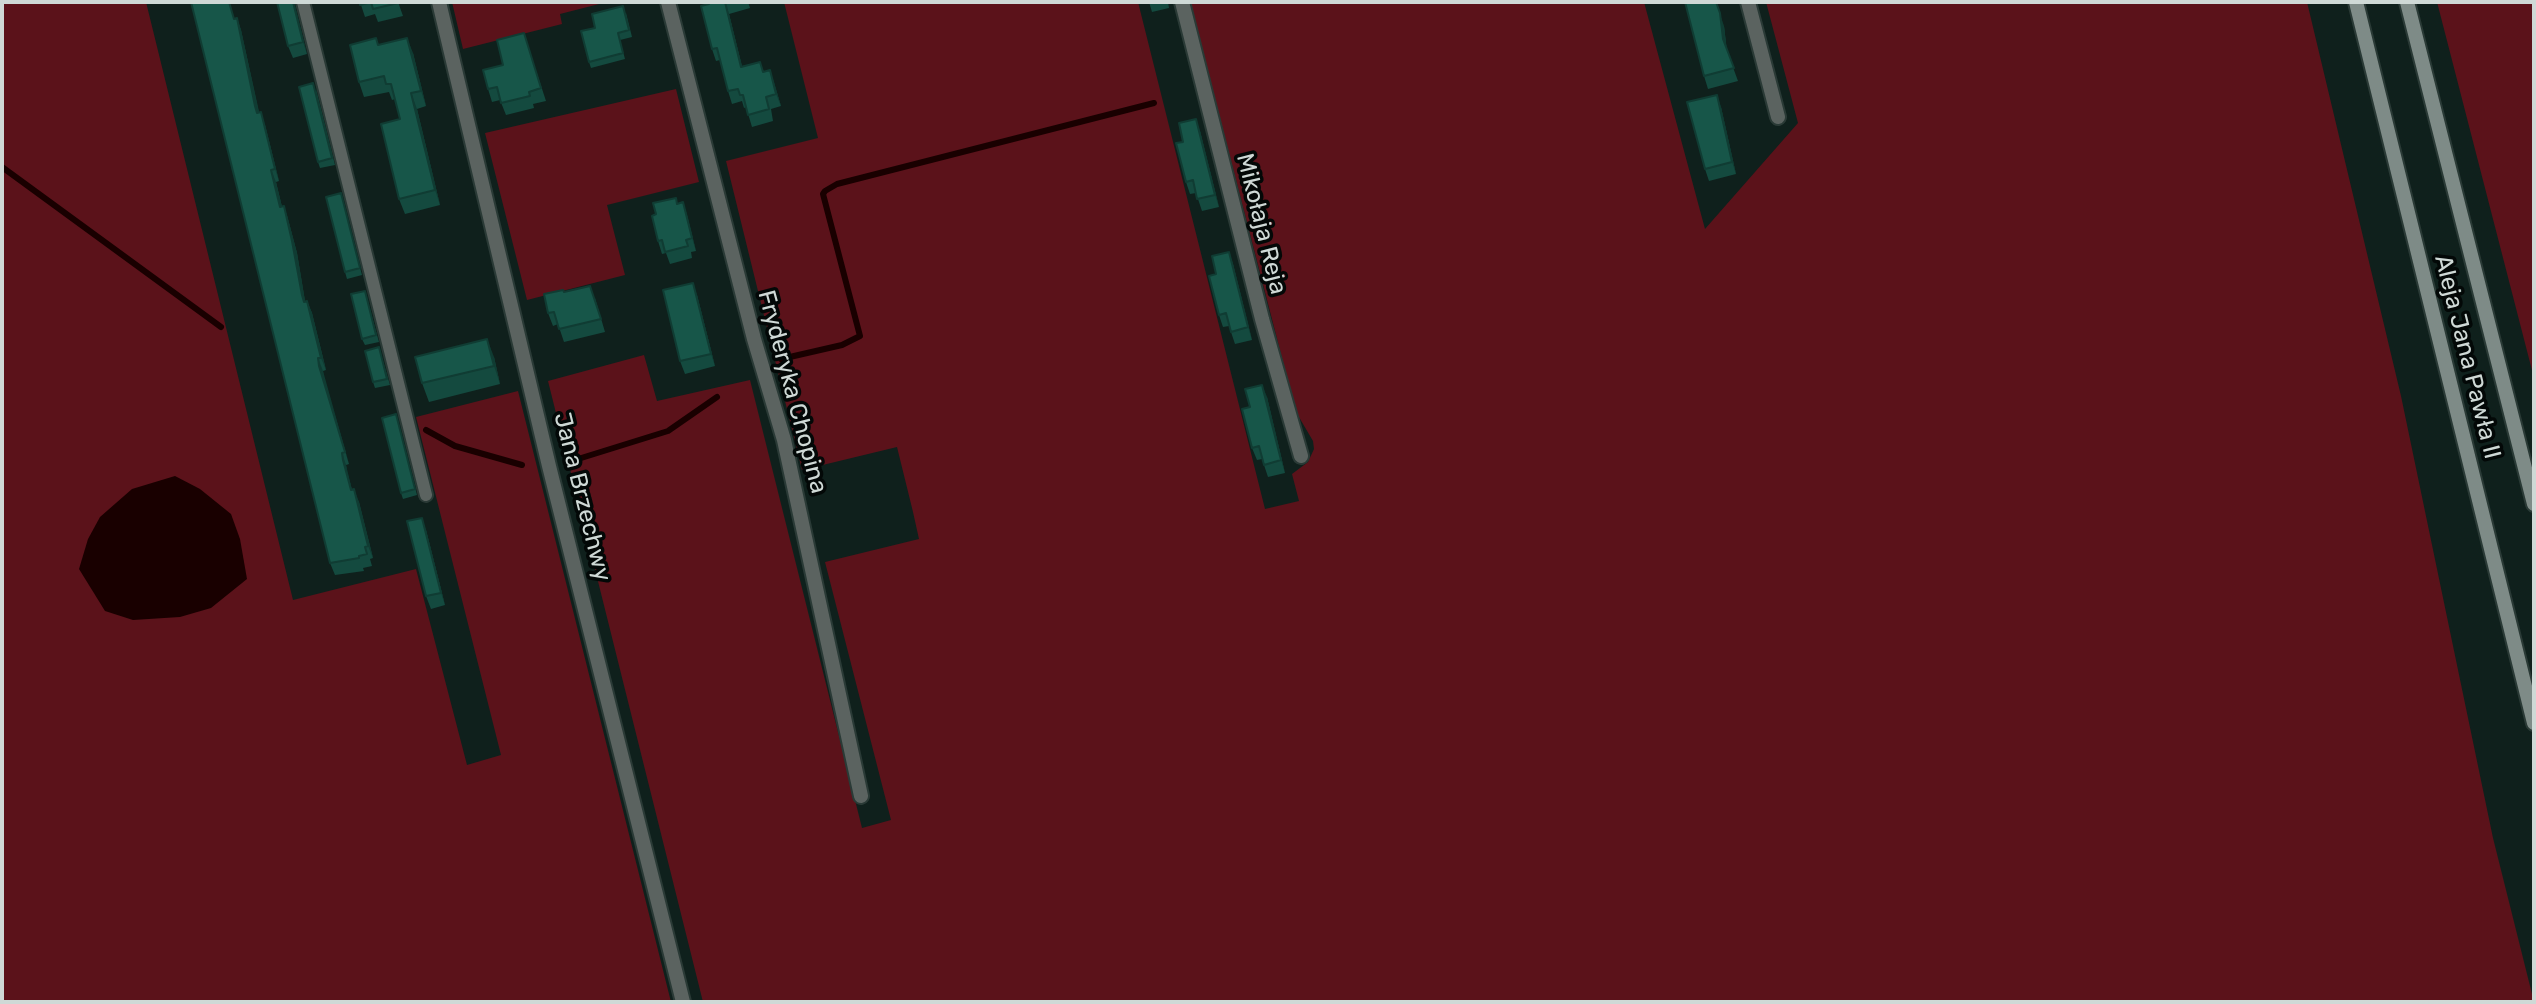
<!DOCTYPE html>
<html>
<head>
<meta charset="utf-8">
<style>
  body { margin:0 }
  #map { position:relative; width:2536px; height:1004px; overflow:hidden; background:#0f201c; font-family:Rubik,sans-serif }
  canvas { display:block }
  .frame { position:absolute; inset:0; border:4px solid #cfd9d6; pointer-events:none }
</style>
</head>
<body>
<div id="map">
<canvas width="2536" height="1004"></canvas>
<div class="frame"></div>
</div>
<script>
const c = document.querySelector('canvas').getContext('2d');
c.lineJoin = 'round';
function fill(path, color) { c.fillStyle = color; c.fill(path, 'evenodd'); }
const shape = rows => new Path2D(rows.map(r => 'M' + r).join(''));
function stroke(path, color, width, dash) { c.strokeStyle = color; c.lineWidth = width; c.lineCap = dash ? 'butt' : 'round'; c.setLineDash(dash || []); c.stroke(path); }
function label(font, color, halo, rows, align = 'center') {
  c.font = font + ' Rubik,sans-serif'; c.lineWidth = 7; c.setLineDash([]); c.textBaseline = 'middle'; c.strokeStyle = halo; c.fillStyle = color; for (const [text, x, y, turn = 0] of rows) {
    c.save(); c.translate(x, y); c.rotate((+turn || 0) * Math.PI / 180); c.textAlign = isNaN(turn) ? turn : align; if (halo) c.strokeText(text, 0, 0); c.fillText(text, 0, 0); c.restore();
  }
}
const green = shape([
  [2,2,146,2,293,600,416,569,467,765,501,755,416,417,518,391,671,1002,2,1002],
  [452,2,607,2,560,14,562,24,463,49],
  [784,2,1138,2,1265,509,1299,501,1292,474,1308,462,1314,449,1313,441,1296,412,1190,2,1644,2,1705,229,1798,123,1766,2,2307,2,2401,396,2493,838,2534,1002,703,1002,548,381,644,355,657,401,750,380,862,828,891,820,825,562,919,539,913,512,897,447,802,470,726,161,818,138],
  [2437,2,2534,2,2534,378],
  [676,89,699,182,607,205,625,275,527,300,485,133]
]);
const water = shape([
  [175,476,200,489,231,514,240,539,247,579,211,608,180,617,133,620,105,611,79,569,88,539,100,517,132,489]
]);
const stream = shape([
  [2,167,221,327],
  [781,359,842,345,860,336,823,194,825,191,837,184,1154,103],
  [426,430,455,446,522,465],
  [578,459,668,431,717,397]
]);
const service = shape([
  [303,2,426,495]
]);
const minor = shape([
  [439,2,549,466,683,1002],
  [668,2,754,339,784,440,861,796],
  [1182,2,1262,319,1301,456],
  [1748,2,1778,117]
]);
const secondary = shape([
  [2356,2,2534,723],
  [2407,2,2534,504]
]);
const wall = shape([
  [277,2,294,2,307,54,293,58,288,46],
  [360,2,398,2,403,16,378,22,375,14,365,17],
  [708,2,748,2,750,8,729,14,742,66,760,62,764,72,770,70,781,106,771,109,773,121,752,127,746,107,744,108,742,101,732,104,728,91,720,60,716,61,712,49],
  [1149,2,1168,2,1169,8,1152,12],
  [626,13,632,37,620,40,625,59,591,68,589,62,595,28],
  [235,18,237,18,241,30,259,113,265,125,279,181,276,182,282,207,284,206,288,219,297,253,305,301,307,301,312,313,326,370,323,371,324,378,349,464,346,465,347,472,352,490,359,502,373,558,370,559,372,566,363,568,364,571,335,575,330,563],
  [1724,26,1727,51,1738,81,1708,89,1704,76],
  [378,44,413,53,426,106,417,109,440,205,405,214,399,199,400,119,395,99,392,100,389,92,364,97,359,82],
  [528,46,546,101,533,104,534,108,506,115,500,100,492,102,488,89,503,65],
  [316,89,335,165,320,168,318,162],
  [1721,107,1736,174,1709,181,1705,169],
  [1200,131,1219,207,1202,211,1196,193,1190,194,1186,182,1183,142],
  [341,193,362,275,347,279,345,272],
  [683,202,687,215,696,251,691,252,692,258,670,264,666,253,662,254,658,241,656,214],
  [1229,252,1233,264,1252,340,1235,344,1229,326,1223,327,1219,315,1216,274],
  [365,291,379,342,365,345,362,339],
  [564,292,595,298,605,332,564,342,558,324,553,326,548,313],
  [697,295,715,366,685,374,680,361],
  [379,347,390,385,375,388,373,382],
  [494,357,500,384,429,402,422,383],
  [1267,397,1285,473,1268,477,1262,459,1257,460,1252,448,1250,407],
  [396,414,417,495,403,499,401,493],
  [426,530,445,605,431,609,426,596]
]);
const shadedWall = shape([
  [293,2,294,2,307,54,303,42],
  [725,2,729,14,745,79,741,67],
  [1716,2,1724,26,1727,52,1723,39],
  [237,18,241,30,262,125,257,113],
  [407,38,413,53,426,106,421,91],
  [770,70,774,82,781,106,776,94],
  [411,93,417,109,440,205,435,190],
  [1717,95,1721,107,1736,174,1732,162],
  [261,112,265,125,279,181,275,169],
  [1196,119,1200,131,1219,207,1215,195],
  [271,170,276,182,285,219,280,207],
  [683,202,687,215,696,251,692,238],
  [284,206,288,219,297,253,306,307,302,295],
  [1229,252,1233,264,1252,340,1248,327],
  [693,283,697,295,715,366,711,354],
  [307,301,312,313,326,370,321,358],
  [487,339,494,357,500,384,494,366],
  [318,358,323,371,349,464,319,366],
  [1262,385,1267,397,1285,473,1281,460],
  [342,453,346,465,355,502,351,490],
  [354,489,359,502,373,558,368,546],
  [422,518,426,530,445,605,441,593]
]);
const building = shape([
  [191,2,229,2,234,19,237,18,255,106,257,113,261,112,275,169,271,170,280,207,284,206,292,241,302,295,304,302,307,301,321,358,318,358,319,366,345,452,342,453,343,460,351,490,354,489,368,546,365,547,367,554,359,556,359,558,330,563,191,2],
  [277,2,293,2,303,42,288,46,277,2],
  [360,2,398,2,398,3,373,9,371,2,360,5,360,2],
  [708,2,725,2,741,67,760,62,763,72,770,70,776,94,766,97,769,109,748,115,743,95,740,95,738,89,728,91,717,48,712,49,701,6,709,4,708,2],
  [1685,2,1716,2,1720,13,1723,39,1734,68,1704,76,1685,2],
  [623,6,629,30,618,33,623,53,589,62,581,31,595,28,592,14,623,6],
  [524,33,541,88,529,92,530,96,501,103,497,87,488,89,483,70,503,65,497,40,524,33],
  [376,38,378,45,407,38,421,91,411,93,435,190,399,199,381,124,400,119,391,84,386,84,384,76,359,82,350,45,376,38],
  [313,83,332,158,318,162,299,87,313,83],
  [1717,95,1732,162,1705,169,1687,102,1717,95],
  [1196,119,1215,195,1197,199,1193,180,1186,182,1176,143,1183,142,1179,123,1196,119],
  [341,193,360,268,345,272,326,197,341,193],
  [676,198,677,204,683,202,692,238,686,240,688,246,665,252,662,240,658,241,652,216,656,214,653,203,676,198],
  [1229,252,1248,327,1231,332,1226,313,1219,315,1209,276,1216,274,1212,256,1229,252],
  [693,283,711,354,680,361,663,290,693,283],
  [590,286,601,319,559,329,554,312,548,313,544,294,563,290,564,292,590,286],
  [365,291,376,335,362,339,351,294,365,291],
  [487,339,494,366,422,383,415,357,487,339],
  [379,347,387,379,373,382,365,351,379,347],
  [1262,385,1281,460,1264,465,1259,446,1252,448,1242,409,1250,407,1245,389,1262,385],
  [396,414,415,489,401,493,382,418,396,414],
  [422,518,441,593,426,596,407,521,422,518]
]);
const streetNames = [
  ["Mikołaja Reja",1261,224,76],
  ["Aleja Jana Pawła II",2467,357,76],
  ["Fryderyka Chopina",792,392,75],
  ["Jana Brzechwy",582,497,76]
];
fill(green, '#5b121a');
fill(water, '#190000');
stroke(stream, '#190000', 6);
stroke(service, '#2a3a36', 16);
stroke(minor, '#2a3a36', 18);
stroke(secondary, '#2a3a36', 18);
stroke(service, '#5b6360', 12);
stroke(minor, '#5b6360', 14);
stroke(secondary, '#7e8b87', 14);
fill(wall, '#144a3f');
fill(shadedWall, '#103c33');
fill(building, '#175649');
stroke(building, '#103c33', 2);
label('24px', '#cfd9d6', '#030807', streetNames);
</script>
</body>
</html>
